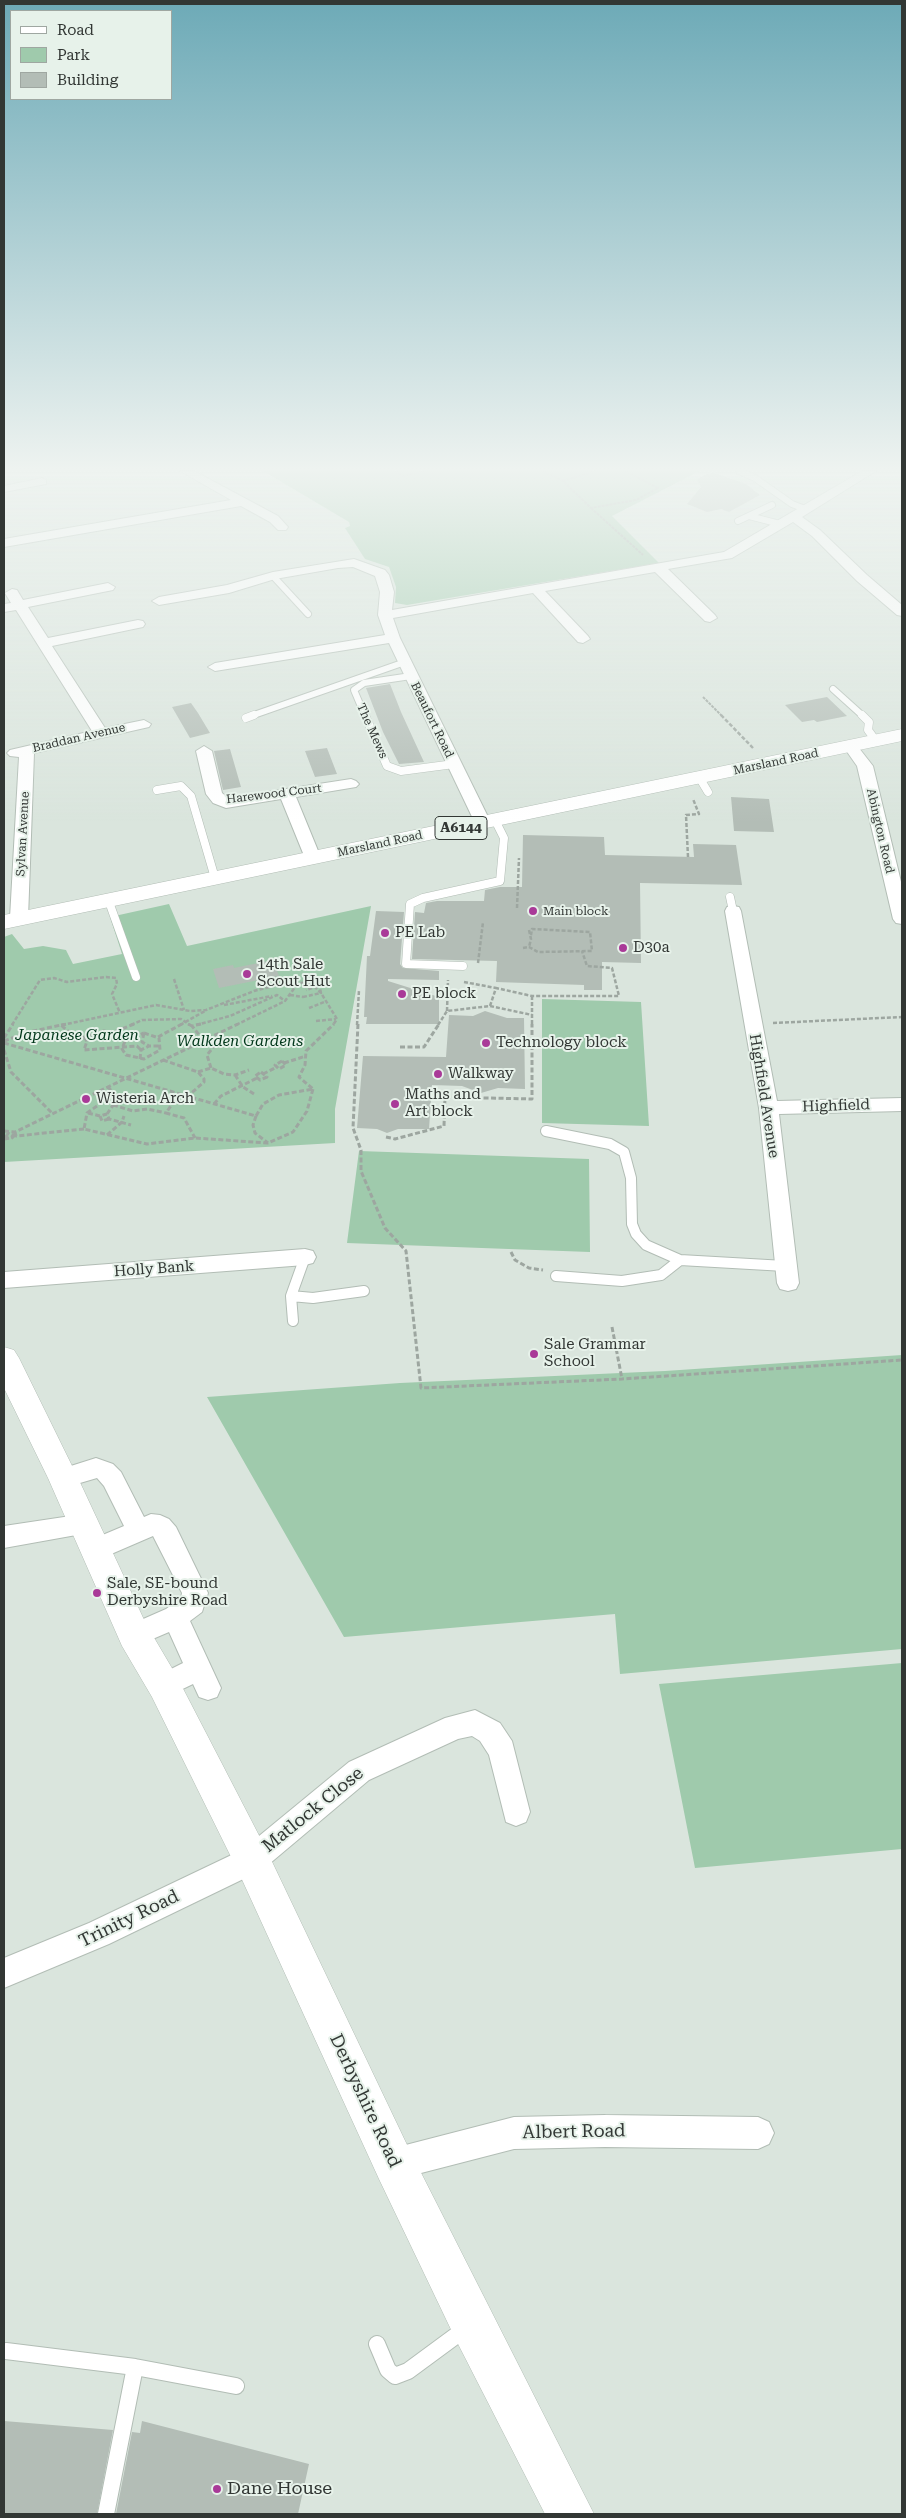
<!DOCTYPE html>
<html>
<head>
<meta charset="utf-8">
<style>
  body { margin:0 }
  #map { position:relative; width:906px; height:2518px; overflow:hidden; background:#dae5dd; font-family:"Roboto Serif",serif }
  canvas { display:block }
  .frame { position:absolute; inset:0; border:5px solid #323734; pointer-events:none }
  .legend { position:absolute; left:10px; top:10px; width:162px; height:90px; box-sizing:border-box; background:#e7f2ea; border:1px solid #9fa7a1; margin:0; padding:6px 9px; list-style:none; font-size:15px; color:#323734 }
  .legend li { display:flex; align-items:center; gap:10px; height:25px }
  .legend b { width:25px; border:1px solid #9fa7a1 }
</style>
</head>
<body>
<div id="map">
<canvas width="906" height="2518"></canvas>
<div class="frame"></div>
<ul class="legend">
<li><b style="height:6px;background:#fff"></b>Road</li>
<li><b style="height:14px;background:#9fcaac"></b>Park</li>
<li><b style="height:14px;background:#b3bdb6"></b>Building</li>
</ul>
</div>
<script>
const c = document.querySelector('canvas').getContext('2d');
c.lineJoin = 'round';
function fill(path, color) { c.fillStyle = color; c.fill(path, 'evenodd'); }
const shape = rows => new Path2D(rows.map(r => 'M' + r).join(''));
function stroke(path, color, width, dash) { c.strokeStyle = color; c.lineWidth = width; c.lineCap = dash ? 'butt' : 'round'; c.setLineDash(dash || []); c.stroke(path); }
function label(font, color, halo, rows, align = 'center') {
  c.font = font + ' "Roboto Serif",serif'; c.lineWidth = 4; c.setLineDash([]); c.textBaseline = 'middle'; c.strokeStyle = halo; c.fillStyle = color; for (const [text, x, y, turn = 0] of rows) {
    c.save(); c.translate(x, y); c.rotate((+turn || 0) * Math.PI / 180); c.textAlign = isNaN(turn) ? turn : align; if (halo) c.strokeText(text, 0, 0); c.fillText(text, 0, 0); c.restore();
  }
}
const green = shape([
  [263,471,700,471,612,516,659,563,407,605,395,603,396,587,389,567,365,559,345,528,350,526,349,522],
  [169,904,187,946,371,906,335,1109,335,1143,4,1162,4,937,12,934,24,949,43,946,66,950,73,964,122,954,110,917],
  [542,999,641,1002,649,1126,542,1123],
  [359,1151,589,1159,590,1252,347,1243],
  [902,1355,902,1649,620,1674,615,1614,344,1637,207,1397,400,1383,665,1371],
  [902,1663,902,1849,695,1868,659,1684]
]);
const building = shape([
  [712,472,746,484,760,495,729,512,721,509,707,512,687,504,701,487,697,479],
  [390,684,401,712,424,762,399,764,383,732,366,688],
  [827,697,847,716,817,722,814,720,802,722,785,705],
  [191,703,198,713,210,733,190,738,172,707],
  [327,748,337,774,315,777,305,751],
  [230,749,241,787,223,790,214,751],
  [731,797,769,799,774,832,734,831],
  [523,835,604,837,605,855,694,857,693,844,736,845,742,885,640,883,641,963,602,962,602,990,584,990,584,985,496,982,497,961,412,959,415,912,424,913,426,903,437,901,484,901,485,890,500,887,522,887],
  [376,911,404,912,400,964,403,968,439,971,439,980,388,979,388,981,439,997,439,1024,366,1024,367,1017,364,1017,367,956,370,956],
  [273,960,279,976,219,988,213,969,233,965,234,968],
  [485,1011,507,1018,524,1018,525,1089,498,1088,481,1093,462,1086,432,1085,429,1129,398,1129,387,1133,377,1129,357,1128,363,1056,446,1057,449,1015,473,1016],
  [4,2421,113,2430,97,2514,4,2514],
  [142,2421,309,2464,298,2514,116,2514,132,2432,140,2433]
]);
const pathFar2 = shape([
  [395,471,403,476,425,471],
  [543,471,563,481,591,508,636,500,658,488,625,471],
  [563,481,595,471],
  [591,508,643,555],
  [703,697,722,716]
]);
const pathFar1 = shape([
  [721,715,753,748],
  [688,857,686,815,699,814,693,799],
  [517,908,519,858],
  [529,930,531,939,529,947],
  [523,948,529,947,538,952,592,951,590,932,532,929,531,935],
  [478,963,483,922],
  [174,979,184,1010],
  [464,982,496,988],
  [290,995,303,997],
  [532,996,532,1025],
  [303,997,321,993,315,987,306,990],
  [224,1005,272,996],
  [490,1006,496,988,532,996,619,996,612,968,587,966,582,951],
  [309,1008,327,1001],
  [447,1011,448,980],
  [316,1021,336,1019],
  [773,1023,902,1017],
  [12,1025,40,980,54,978,67,982,106,977,116,978,117,984,112,994,120,1013],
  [62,1025,156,1005,190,1011,206,1010,254,991,289,982,319,984,321,993,337,1019,333,1025],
  [131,1025,142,1020,181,1019,190,1025],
  [180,1025,205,1011],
  [196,1025,230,1016,277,995,285,1001],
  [236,1025,285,1001,298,983],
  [357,1025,359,990],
  [438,1025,447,1011,490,1006,532,1015]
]);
const path = shape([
  [134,1024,114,1032,104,1031,84,1037,87,1041,84,1050,137,1046,141,1050],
  [188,1024,192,1026],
  [201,1024,192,1026,204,1041],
  [358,1024,353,1128,361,1150,361,1171,385,1228,406,1251,421,1388,622,1379,902,1360],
  [61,1025,68,1024],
  [144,1033,159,1038,160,1050,144,1059,126,1055,122,1049,125,1041,144,1033],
  [144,1033,142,1042,149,1046],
  [158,1037,182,1024],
  [4,1038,13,1024],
  [4,1041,29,1032,61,1025,70,1033,84,1037],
  [4,1043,256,1116,263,1104,279,1095,313,1089,299,1077,305,1065,306,1051,334,1024],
  [400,1047,424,1047,439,1024],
  [4,1050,11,1072,53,1114],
  [140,1059,141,1050,149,1046,161,1046],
  [163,1060,198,1072,204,1079,204,1082,188,1096],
  [282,1061,286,1065,279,1069,275,1065,282,1061],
  [284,1063,306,1056],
  [211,1068,207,1055,216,1044],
  [198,1072,211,1068,224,1074,235,1075,249,1070],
  [261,1072,267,1077,260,1080,255,1076,261,1072],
  [263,1074,277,1067],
  [235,1075,243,1087,254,1094],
  [179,1094,166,1113,184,1118,195,1138],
  [214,1104,221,1096,257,1078],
  [113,1105,133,1111,147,1109,166,1113],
  [97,1106,87,1113,84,1129,147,1144,195,1138,268,1143,293,1132,307,1111,313,1089],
  [88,1113,100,1116,107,1114,109,1119,131,1125],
  [107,1114,118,1098,108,1087],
  [100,1116,102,1121,109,1119],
  [256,1116,253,1125,255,1133,268,1143],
  [4,1131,15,1132,238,1024],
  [9,1132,7,1135,10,1135],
  [15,1132,16,1136,84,1129],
  [107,1135,122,1122,124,1116],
  [4,1136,7,1138,12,1137,14,1133,15,1135,12,1138,4,1139],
  [386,1137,395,1139,444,1126,445,1097,532,1099,532,1024],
  [511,1252,515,1260,529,1268,543,1270],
  [612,1327,622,1379]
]);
const laneFar3 = shape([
  [739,471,755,478,792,504,805,509],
  [749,516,780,524],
  [738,521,772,505],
  [273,576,308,614],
  [833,689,863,716],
  [251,716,405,662],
  [365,716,354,690,364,683,411,676]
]);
const laneFar2 = shape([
  [365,715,387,766,401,771,454,764],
  [862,715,869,722,868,730,876,741],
  [246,718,254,715],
  [699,777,708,792],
  [157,790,181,786,191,796,215,878],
  [730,897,733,911],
  [108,899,136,977],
  [463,966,406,964,410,904,423,898,500,881,504,838,495,820]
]);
const laneFar1 = shape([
  [546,1131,610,1144,624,1152,631,1178,632,1224,636,1234,646,1245,680,1260,785,1266],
  [556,1276,622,1281,661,1275,680,1260],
  [291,1296,313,1298,364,1291],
  [293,1321,291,1296,305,1257]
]);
const lane = shape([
  [377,2344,388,2370,395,2376,408,2371,465,2329],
  [6,2351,135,2367,236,2386],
  [106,2514,135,2367]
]);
const street = shape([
  [180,471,194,471,278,516,288,527,286,530,278,530,270,522,241,506,4,547,4,539,231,500,180,471],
  [862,471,876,471,802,517,820,530,867,575,902,605,902,616,897,615,857,581,812,536,793,522,732,558,668,569,715,615,717,618,710,622,705,621,655,572,545,591,588,636,590,639,583,643,578,642,533,593,393,618,400,638,491,823,483,828,475,823,389,643,215,671,208,667,215,663,385,635,378,615,380,592,375,576,353,567,338,568,275,579,229,593,159,605,152,601,159,597,227,585,273,572,354,559,385,570,389,575,394,592,392,610,724,552,862,471],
  [42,478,46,480,46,484,4,492,4,486,42,478],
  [108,583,115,587,113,590,28,607,48,638,138,620,143,621,145,624,143,627,52,646,105,728,144,720,151,724,149,727,34,753,28,918,25,922,13,922,10,918,19,757,10,756,7,753,10,750,92,731,16,610,4,612,4,604,11,603,5,593,12,589,17,590,23,600,108,583],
  [850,742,855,743,873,766,902,886,902,924,896,923,893,919,857,766,843,746,850,742],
  [204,746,212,751,222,793,228,798,351,779,356,781,359,784,356,787,296,797,321,858,319,861,313,863,305,858,281,799,226,808,213,803,206,794,196,751,204,746],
  [733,906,739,907,741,911,777,1101,902,1098,902,1111,779,1114,799,1283,796,1289,788,1291,780,1289,777,1283,759,1108,725,911,727,907,733,906],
  [305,1249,313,1251,316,1257,313,1263,305,1265,4,1288,4,1272,305,1249],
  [96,1458,113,1464,121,1472,144,1517,151,1514,160,1515,169,1519,176,1527,208,1593,202,1612,190,1621,221,1688,217,1697,208,1700,199,1697,193,1684,164,1698,155,1695,151,1686,155,1677,183,1663,169,1632,134,1647,125,1643,121,1635,125,1627,166,1609,181,1598,182,1593,153,1536,95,1561,86,1558,83,1550,86,1542,124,1526,104,1486,97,1478,63,1488,55,1485,51,1478,55,1471,96,1458],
  [84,1514,93,1518,96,1525,93,1532,4,1548,4,1526,84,1514],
  [475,1710,500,1723,512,1741,530,1812,526,1822,516,1826,506,1822,489,1755,480,1741,472,1736,458,1739,369,1780,262,1870,109,1944,4,1988,4,1958,89,1923,242,1850,349,1762,445,1718,475,1710],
  [605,2115,758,2117,769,2122,774,2133,769,2144,758,2149,605,2147,514,2149,394,2180,383,2175,378,2164,383,2153,394,2148,514,2117,605,2115]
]);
const secondary = shape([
  [4,1347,14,1350,19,1358,78,1478,146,1624,176,1675,265,1847,409,2149,594,2514,545,2514,456,2340,379,2179,239,1873,152,1697,122,1646,48,1478,4,1388,4,1347]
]);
const primary = shape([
  [902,729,902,741,4,929,4,915,902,729]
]);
const markers = [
  [533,911,5,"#a93a98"],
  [385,933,5,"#a93a98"],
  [623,948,5,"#a93a98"],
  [247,974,5,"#a93a98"],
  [402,994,5,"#a93a98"],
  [486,1043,5,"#a93a98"],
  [438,1074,5,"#a93a98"],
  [86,1099,5,"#a93a98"],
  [395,1104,5,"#a93a98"],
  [534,1354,5,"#a93a98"],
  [97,1593,5,"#a93a98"],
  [217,2489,5,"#a93a98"]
];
const farStreetnames = [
  ["Beaufort Road",432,720,64],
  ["The Mews",372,731,66],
  ["Braddan Avenue",79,738,-13],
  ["Marsland Road",776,762,-12],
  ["Harewood Court",274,794,-7],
  ["Abington Road",880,831,77],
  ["Sylvan Avenue",23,834,-87],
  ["Marsland Road",380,844,-12]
];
const farPoinames = [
  ["Main block",543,911]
];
const shields = [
  [461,828,52]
];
const shieldNames = [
  ["A6144",461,828]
];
const poiNames = [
  ["PE Lab",395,933],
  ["D30a",633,948],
  ["14th Sale",257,965],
  ["Scout Hut",257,982],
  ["PE block",412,994],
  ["Technology block",496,1043],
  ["Walkway",448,1074],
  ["Maths and",405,1095],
  ["Art block",405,1112],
  ["Wisteria Arch",96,1099],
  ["Sale Grammar",544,1345],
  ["School",544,1362],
  ["Sale, SE-bound",107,1584],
  ["Derbyshire Road",107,1601]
];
const parkNames = [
  ["Japanese Garden",77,1036],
  ["Walkden Gardens",240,1042]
];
const streetNames = [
  ["Highfield Avenue",764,1096,81],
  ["Highfield",836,1106,-2],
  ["Holly Bank",154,1269,-4]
];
const nearStreetnames = [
  ["Matlock Close",313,1810,-39],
  ["Trinity Road",129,1919,-26],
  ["Derbyshire Road",365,2101,65],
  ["Albert Road",574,2132,-1]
];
const nearPoinames = [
  ["Dane House",227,2489]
];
fill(green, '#9fcaac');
fill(building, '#b3bdb6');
stroke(laneFar3, '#b2bdb5', 8);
stroke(laneFar2, '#b2bdb5', 9);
stroke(laneFar1, '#b2bdb5', 12);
stroke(lane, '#b2bdb5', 18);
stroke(street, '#b2bdb5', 2);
stroke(secondary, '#b2bdb5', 1);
stroke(primary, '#b2bdb5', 1);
stroke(pathFar2, '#9da6a0', 2, [3, 1]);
stroke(pathFar1, '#9da6a0', 2.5, [4, 2]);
stroke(path, '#9da6a0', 3, [5, 2.5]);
stroke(laneFar3, '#fff', 6);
stroke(laneFar2, '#fff', 8);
stroke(laneFar1, '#fff', 10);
stroke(lane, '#fff', 16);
fill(street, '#fff');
fill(secondary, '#fff');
fill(primary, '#fff');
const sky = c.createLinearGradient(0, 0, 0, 823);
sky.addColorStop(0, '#6daab7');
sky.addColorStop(0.57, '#eef3f0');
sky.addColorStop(1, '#eef3f000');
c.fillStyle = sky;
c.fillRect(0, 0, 906, 823);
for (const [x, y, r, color] of markers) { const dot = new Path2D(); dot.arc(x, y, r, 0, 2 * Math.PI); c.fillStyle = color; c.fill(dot); stroke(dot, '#e7f2ea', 2); }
label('12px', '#323734', '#e7f2ea', farStreetnames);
label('12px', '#323734', '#e7f2ea', farPoinames, 'left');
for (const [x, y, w] of shields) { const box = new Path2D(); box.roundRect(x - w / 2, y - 11.5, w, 23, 4); c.fillStyle = '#e7f2ea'; c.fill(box); stroke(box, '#323734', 1); }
label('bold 14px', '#323734', null, shieldNames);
label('15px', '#323734', '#e7f2ea', poiNames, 'left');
label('italic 15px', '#00371a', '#e7f2ea', parkNames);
label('15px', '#323734', '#e7f2ea', streetNames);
label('18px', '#323734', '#e7f2ea', nearStreetnames);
label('18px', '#323734', '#e7f2ea', nearPoinames, 'left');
</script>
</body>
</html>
